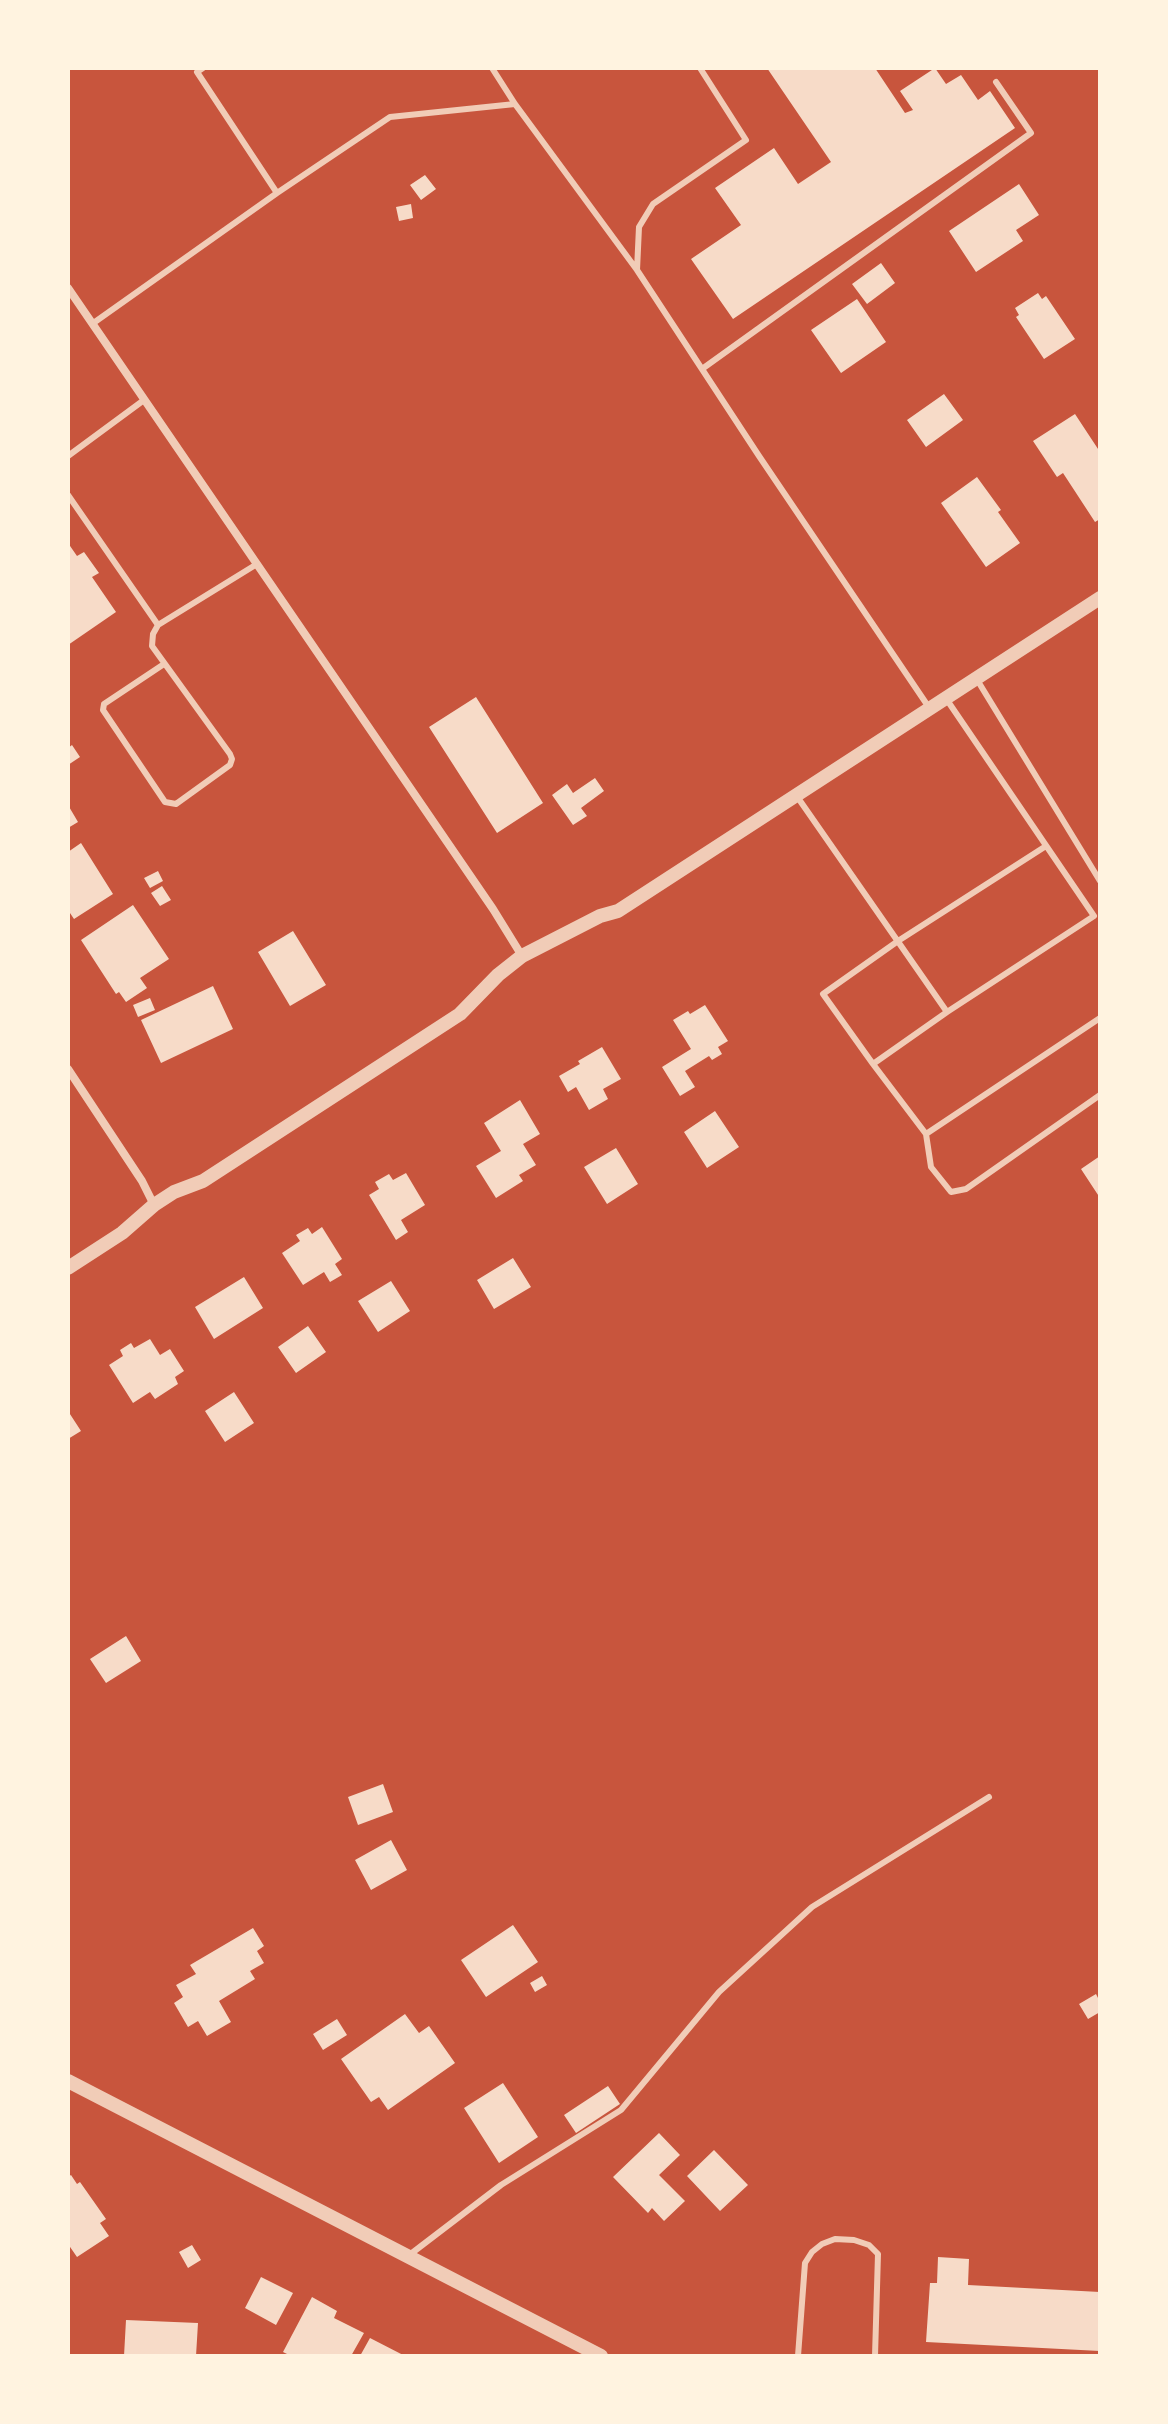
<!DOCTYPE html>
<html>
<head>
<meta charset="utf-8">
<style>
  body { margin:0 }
  #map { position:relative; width:1168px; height:2424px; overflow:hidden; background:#c8553d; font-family:Barlow,sans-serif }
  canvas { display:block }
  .frame { position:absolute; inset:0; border:70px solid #fff3e0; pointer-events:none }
</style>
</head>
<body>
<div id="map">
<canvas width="1168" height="2424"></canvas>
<div class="frame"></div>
</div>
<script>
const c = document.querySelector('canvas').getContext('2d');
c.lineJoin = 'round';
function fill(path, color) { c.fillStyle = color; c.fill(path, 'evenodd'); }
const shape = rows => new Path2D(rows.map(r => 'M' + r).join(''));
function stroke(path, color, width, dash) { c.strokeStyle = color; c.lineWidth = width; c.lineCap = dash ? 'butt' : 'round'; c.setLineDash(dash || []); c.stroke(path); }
const building = shape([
  [767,68,875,68,905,113,913,110,900,91,935,68,946,84,961,75,978,100,990,91,1015,128,733,319,691,259,741,225,715,188,774,148,798,184,831,162],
  [425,175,436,189,421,200,410,185],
  [1019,184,1039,215,1016,230,1023,241,976,272,949,231],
  [411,204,413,218,399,221,396,207],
  [881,263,895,283,867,304,852,284],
  [1038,293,1042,299,1046,296,1075,339,1044,359,1016,317,1019,315,1015,308],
  [857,299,886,342,841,373,811,330],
  [944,394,963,420,926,447,907,420],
  [1075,414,1100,452,1100,519,1095,522,1063,473,1057,477,1033,441],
  [977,477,1001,510,998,512,1020,543,986,567,941,503],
  [68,543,77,556,84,552,99,573,92,577,116,612,68,645],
  [476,697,543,803,497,833,429,727],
  [72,745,80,757,68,765,68,748],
  [595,778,604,791,581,808,587,816,573,825,552,795,567,784,573,793],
  [68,805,78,822,68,828],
  [81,843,113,894,74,919,68,910,68,852],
  [158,871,163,881,150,888,144,878],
  [162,886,171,900,160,906,151,893],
  [133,905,169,959,140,978,147,988,126,1002,119,992,116,994,81,940],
  [293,931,326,985,290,1006,258,952],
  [213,986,233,1029,161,1063,141,1020],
  [150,998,155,1010,138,1017,133,1005],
  [705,1005,728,1041,718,1047,722,1054,712,1060,709,1056,685,1071,695,1087,680,1096,662,1067,691,1049,673,1020,688,1011,690,1014],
  [602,1047,621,1079,603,1089,608,1099,589,1110,576,1087,568,1092,559,1076,580,1064,578,1061],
  [520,1100,540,1134,523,1144,536,1165,519,1175,523,1181,496,1198,476,1166,501,1151,484,1123],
  [715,1111,739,1147,707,1168,684,1132],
  [616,1148,638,1184,607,1204,584,1167],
  [1100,1156,1100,1198,1081,1169],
  [406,1173,425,1205,401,1220,408,1232,396,1240,369,1195,379,1189,375,1182,389,1174,393,1180],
  [322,1227,342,1259,335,1264,342,1275,330,1282,324,1272,303,1285,282,1253,300,1241,296,1235,308,1228,312,1234],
  [513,1258,531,1287,494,1309,477,1280],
  [244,1277,263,1308,214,1339,195,1307],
  [391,1281,410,1311,378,1332,358,1301],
  [308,1326,326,1352,296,1373,278,1347],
  [150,1339,160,1355,170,1349,184,1371,175,1377,178,1384,155,1399,150,1392,133,1403,109,1365,123,1356,120,1350,131,1343,134,1348],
  [234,1392,254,1423,225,1442,205,1411],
  [68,1411,81,1431,68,1439],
  [126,1636,141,1661,106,1683,90,1659],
  [383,1784,393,1812,358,1825,348,1797],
  [391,1840,407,1870,371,1890,355,1860],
  [513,1925,538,1962,486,1997,461,1960],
  [253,1928,264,1946,257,1951,264,1963,250,1971,255,1979,219,2001,231,2022,207,2036,198,2021,188,2027,174,2003,183,1997,176,1985,196,1974,190,1965],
  [542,1976,547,1985,535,1992,530,1983],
  [1096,1994,1100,2002,1100,2012,1088,2019,1079,2004],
  [405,2014,419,2033,429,2026,455,2063,388,2110,379,2097,371,2102,341,2059],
  [337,2019,347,2035,323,2050,313,2034],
  [503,2083,538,2137,499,2163,464,2108],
  [608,2086,620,2104,576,2133,564,2115],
  [659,2133,680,2155,659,2175,685,2201,664,2221,652,2208,648,2213,613,2177],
  [714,2150,748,2185,720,2211,687,2176],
  [71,2175,77,2184,80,2182,106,2219,100,2223,109,2236,77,2257,68,2244,68,2177],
  [192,2245,201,2260,188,2268,179,2252],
  [938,2257,969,2259,968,2285,1100,2292,1100,2351,926,2342,930,2283,937,2283],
  [261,2277,293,2293,276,2325,245,2308],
  [312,2297,337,2311,334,2318,364,2333,351,2356,291,2356,283,2352],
  [126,2320,198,2323,196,2356,124,2356],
  [370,2338,405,2356,360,2356]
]);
const service = shape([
  [492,68,515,104],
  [700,68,746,140,653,204,639,227,637,270,759,456,930,709],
  [277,193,390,117,515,104,637,270],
  [92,324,277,193,197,72,203,68],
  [702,369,1031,133,996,82],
  [68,456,144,400],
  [68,495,158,625],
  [164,664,104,704,103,710,165,802,176,804,230,765,232,759,230,754,152,646,153,634,158,625,257,564],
  [976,678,1100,881],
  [796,795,947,1012,1094,916,947,700],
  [947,1012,873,1064,926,1134,1100,1018],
  [873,1064,823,994,898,941,1046,846],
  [926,1134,931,1167,951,1192,966,1189,1100,1095],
  [408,2256,501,2185,621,2110,719,1992,812,1907,989,1797],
  [798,2356,805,2263,812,2252,822,2244,835,2239,854,2240,869,2245,878,2254,875,2356]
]);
const minor = shape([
  [68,288,493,909,522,956],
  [68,1069,142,1181,154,1205]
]);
const tertiary = shape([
  [68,1268,122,1233,154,1205,174,1192,203,1181,460,1014,498,975,522,956,600,916,618,911,1100,598],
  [68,2081,601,2356]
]);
fill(building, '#f7dbc8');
stroke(service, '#f1ccb7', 6);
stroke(minor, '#f1ccb7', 8);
stroke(tertiary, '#f1ccb7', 14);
</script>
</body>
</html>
